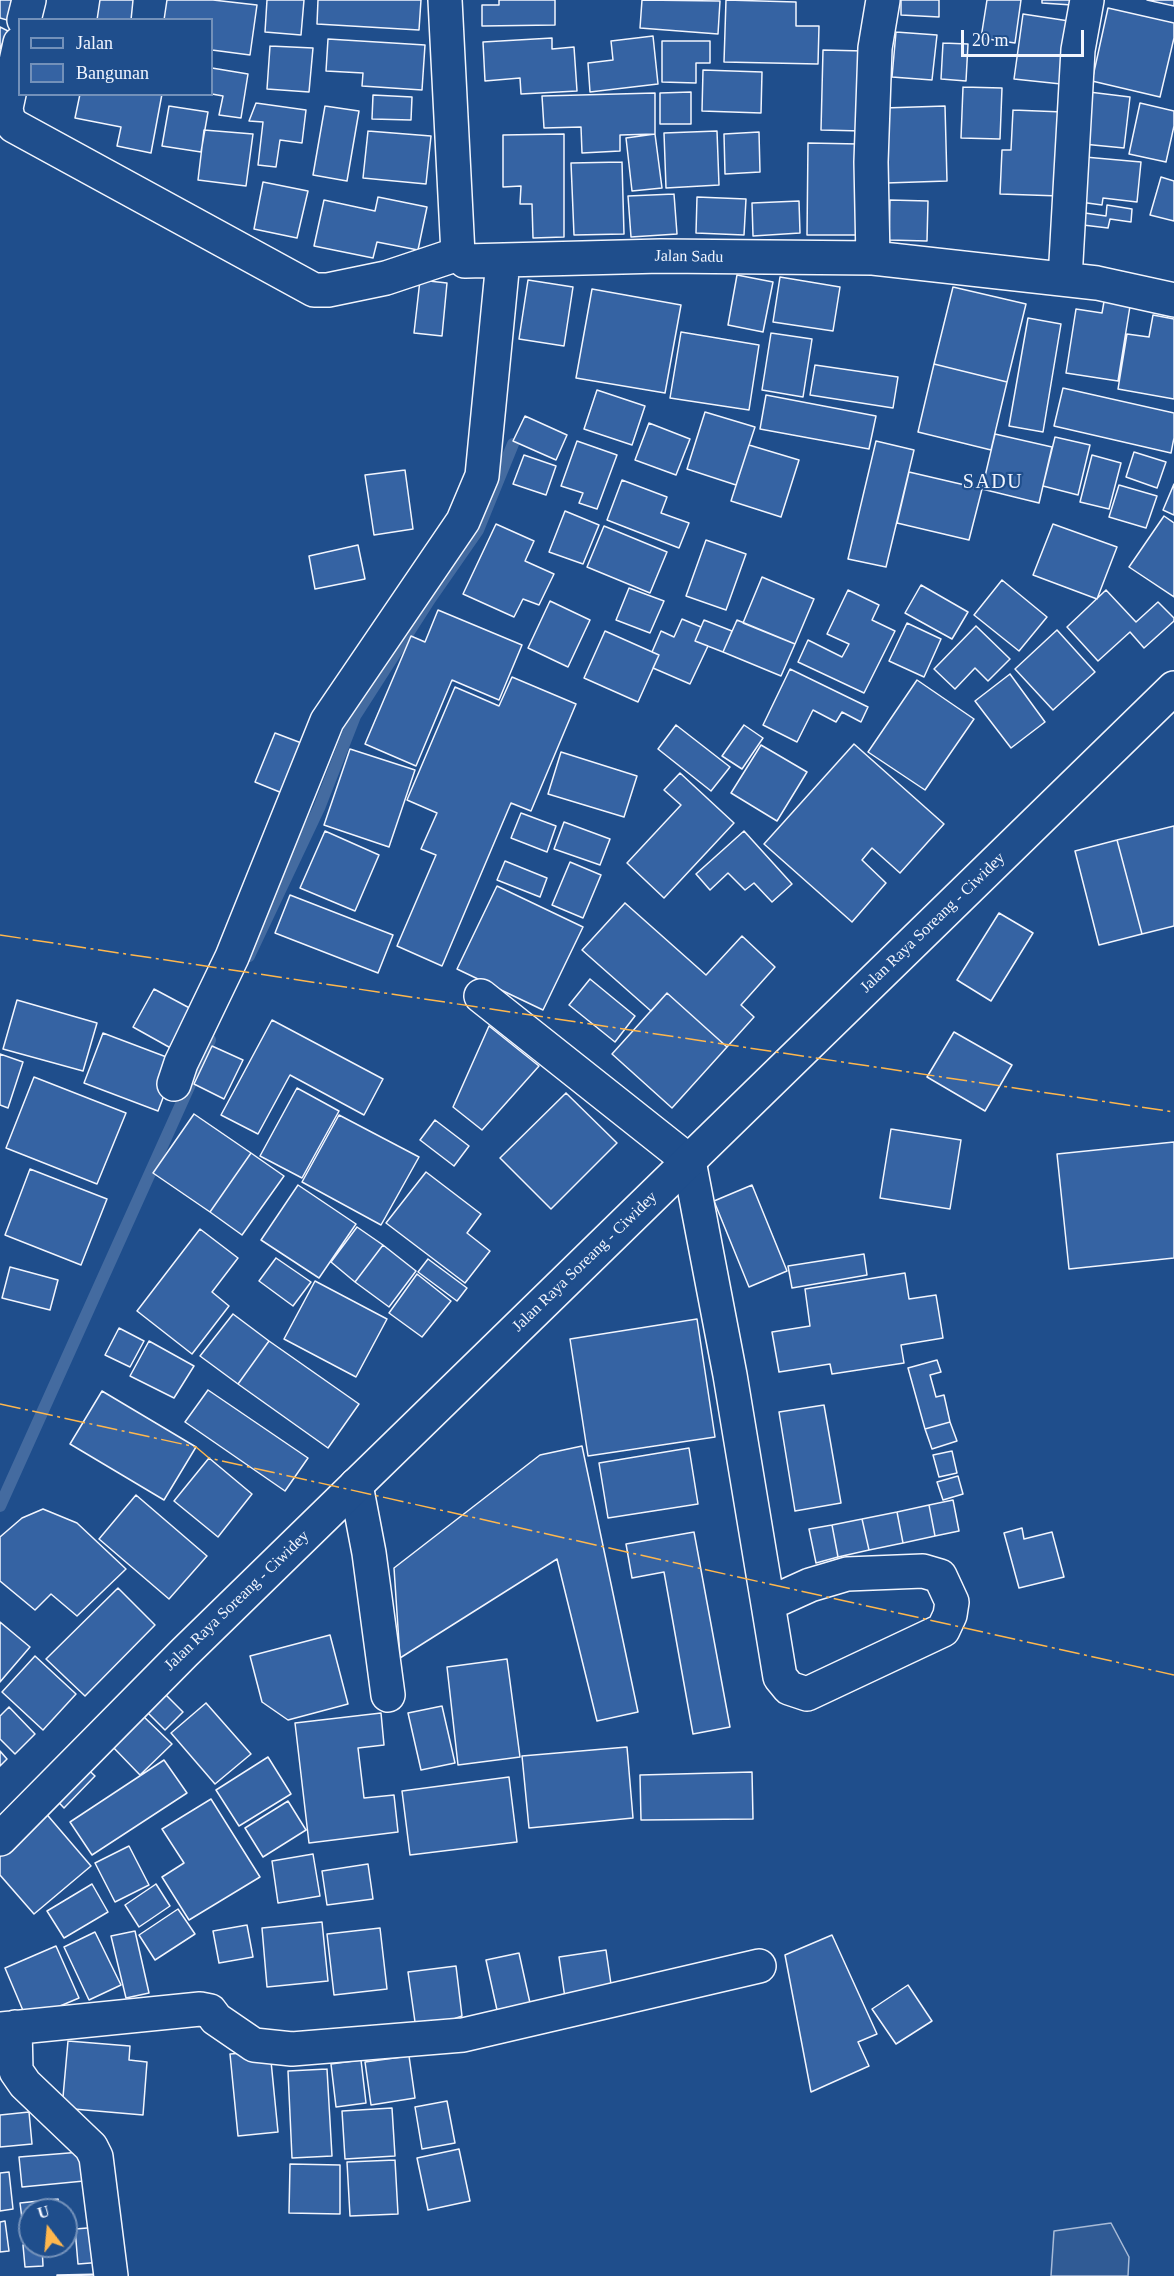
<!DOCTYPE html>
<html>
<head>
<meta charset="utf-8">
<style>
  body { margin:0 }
  #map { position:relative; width:1174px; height:2276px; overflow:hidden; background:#1f4e8c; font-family:"Times New Roman",serif }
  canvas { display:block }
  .legend { position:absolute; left:18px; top:18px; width:195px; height:78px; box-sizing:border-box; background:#1f4e8c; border:2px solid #7391ba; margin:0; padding:8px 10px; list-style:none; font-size:18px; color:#f2f6ff }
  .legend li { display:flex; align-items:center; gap:12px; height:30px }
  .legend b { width:30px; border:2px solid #7391ba }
  .north { position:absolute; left:18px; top:2198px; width:60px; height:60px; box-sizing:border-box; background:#1f4e8c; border:2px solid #7391ba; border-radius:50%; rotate:344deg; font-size:16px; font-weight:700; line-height:24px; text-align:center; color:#f2f6ff }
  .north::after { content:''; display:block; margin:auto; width:21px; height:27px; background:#ffb74d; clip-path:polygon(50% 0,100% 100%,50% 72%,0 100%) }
  .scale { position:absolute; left:961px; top:30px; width:123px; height:27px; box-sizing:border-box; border:3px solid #f2f6ff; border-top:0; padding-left:8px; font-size:18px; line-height:21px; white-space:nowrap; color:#f2f6ff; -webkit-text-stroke:4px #1f4e8c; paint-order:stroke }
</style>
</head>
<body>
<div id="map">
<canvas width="1174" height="2276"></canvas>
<ul class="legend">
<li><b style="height:8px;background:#1f4e8c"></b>Jalan</li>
<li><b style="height:16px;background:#3563a3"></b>Bangunan</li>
</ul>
<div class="north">U</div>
<div class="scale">20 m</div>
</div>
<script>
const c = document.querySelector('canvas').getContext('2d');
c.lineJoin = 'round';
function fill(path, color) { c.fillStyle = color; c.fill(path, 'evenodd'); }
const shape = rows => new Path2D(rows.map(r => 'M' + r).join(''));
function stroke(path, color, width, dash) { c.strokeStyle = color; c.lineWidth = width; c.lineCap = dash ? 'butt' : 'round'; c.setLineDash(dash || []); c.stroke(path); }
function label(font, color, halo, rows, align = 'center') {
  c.font = font + ' "Times New Roman",serif'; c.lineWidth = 4.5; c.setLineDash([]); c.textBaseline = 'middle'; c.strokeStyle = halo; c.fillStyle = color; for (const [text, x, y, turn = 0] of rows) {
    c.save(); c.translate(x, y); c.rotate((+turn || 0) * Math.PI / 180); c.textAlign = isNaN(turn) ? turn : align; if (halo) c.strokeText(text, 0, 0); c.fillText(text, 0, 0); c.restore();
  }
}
const built = shape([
  [1111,2223,1129,2257,1128,2276,1051,2276,1054,2231,1111,2223]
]);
const stream = shape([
  [249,956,319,808,355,716,430,599,478,530,513,444],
  [0,1506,210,1040]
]);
const building = shape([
  [0,0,20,0,14,22,0,18,0,0],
  [100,0,133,0,131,20,97,20,100,0],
  [167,0,213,0,257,5,250,55,212,50,212,20,164,20,167,0],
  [267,0,304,0,301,35,265,32,267,0],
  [318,0,421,0,419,30,317,24,318,0],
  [499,0,555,0,555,25,482,26,482,5,499,5,499,0],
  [642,0,720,1,718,34,640,28,642,0],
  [726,0,796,2,796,26,819,26,818,64,724,62,726,0],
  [901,0,939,0,939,17,901,15,901,0],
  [987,0,1021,0,1015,43,981,38,987,0],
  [1042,0,1072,0,1072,5,1042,3,1042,0],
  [1147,0,1174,0,1174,6,1147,0],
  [1108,8,1174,23,1174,38,1160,97,1092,81,1108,8],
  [1023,14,1069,21,1061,84,1014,79,1023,14],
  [0,27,8,31,0,49,0,27],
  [896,32,937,35,932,80,892,77,896,32],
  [653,36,658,84,590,92,588,63,613,60,611,41,653,36],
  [552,38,552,49,574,47,577,91,521,94,520,78,485,81,483,42,552,38],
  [328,39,425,45,422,90,362,86,363,73,326,71,328,39],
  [662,41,710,41,710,63,696,63,696,83,662,82,662,41],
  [943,43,968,44,966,81,941,79,943,43],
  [270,46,313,48,309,92,267,89,270,46],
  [823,50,864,51,862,131,821,130,823,50],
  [212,68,248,74,241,118,219,115,223,96,212,94,212,68],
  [703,70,762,72,761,113,702,111,703,70],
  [963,87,1002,88,1000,139,961,138,963,87],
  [691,92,691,124,660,124,660,93,691,92],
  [1089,92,1130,97,1124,148,1083,144,1089,92],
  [655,93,655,134,620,135,620,151,582,153,581,127,544,128,542,96,655,93],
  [80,94,162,94,151,153,117,146,121,127,75,118,80,94],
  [373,95,412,97,411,120,372,119,373,95],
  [256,103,306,110,302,143,280,140,276,167,258,165,263,122,249,121,256,103],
  [1140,103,1174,111,1174,126,1166,162,1129,154,1140,103],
  [169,106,208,112,201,152,162,146,169,106],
  [325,106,359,111,347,181,313,175,325,106],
  [945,106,947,181,886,183,884,108,945,106],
  [1013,110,1063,112,1060,196,1000,194,1002,150,1011,150,1013,110],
  [204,130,253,134,246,186,198,180,204,130],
  [368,131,431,136,426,184,363,178,368,131],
  [717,131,719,185,666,188,664,133,717,131],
  [759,132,760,172,725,174,724,134,759,132],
  [564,134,564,237,533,238,532,204,520,204,521,186,503,187,503,135,564,134],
  [655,134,662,188,632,191,626,138,655,134],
  [808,143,859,144,858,235,807,235,808,143],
  [1085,157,1141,162,1137,202,1103,198,1102,205,1080,202,1085,157],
  [622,162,624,234,574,235,571,163,622,162],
  [1161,177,1174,181,1174,221,1150,215,1161,177],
  [263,182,308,191,297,238,254,229,263,182],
  [674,194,677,234,631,237,628,196,674,194],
  [378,197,427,207,418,250,377,242,373,258,314,246,324,200,375,211,378,197],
  [697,197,746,199,744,235,696,233,697,197],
  [890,200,928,201,927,241,889,240,890,200],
  [799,201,800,233,753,236,752,203,799,201],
  [1107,205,1132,209,1131,222,1110,219,1108,228,1083,225,1085,213,1106,216,1107,205],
  [737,275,773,282,763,332,728,325,737,275],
  [780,277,840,287,833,331,773,322,780,277],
  [420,280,447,283,442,336,414,333,420,280],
  [528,280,573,287,564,346,519,339,528,280],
  [953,287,1026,304,1007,382,934,364,953,287],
  [592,289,681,305,665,393,576,378,592,289],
  [1105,296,1131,300,1118,381,1066,373,1076,309,1102,313,1105,296],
  [1153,315,1174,319,1174,399,1118,389,1127,334,1149,337,1153,315],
  [1028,318,1061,324,1043,432,1009,426,1028,318],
  [681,332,759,345,749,410,670,398,681,332],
  [771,333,812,339,803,397,762,390,771,333],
  [934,364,1007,382,991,450,918,432,934,364],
  [815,365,898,377,893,408,810,395,815,365],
  [1063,388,1174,413,1174,438,1171,453,1054,426,1063,388],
  [597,390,645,406,632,445,584,429,597,390],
  [766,395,876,416,869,449,760,429,766,395],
  [705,412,755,427,736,485,687,469,705,412],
  [525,416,567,435,556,460,513,441,525,416],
  [649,423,690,439,676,475,635,460,649,423],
  [995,434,1052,447,1039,503,982,489,995,434],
  [1055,437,1090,445,1078,495,1043,486,1055,437],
  [577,441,617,455,597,509,579,503,583,493,561,486,577,441],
  [876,441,914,450,886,567,848,559,876,441],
  [749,445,799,460,781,517,731,501,749,445],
  [1134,452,1166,462,1157,488,1126,477,1134,452],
  [524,455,556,466,546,495,513,484,524,455],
  [1092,455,1121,463,1109,509,1080,502,1092,455],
  [405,470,413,529,374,535,365,475,405,470],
  [909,472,982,489,969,540,897,523,909,472],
  [622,480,667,497,661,513,689,523,679,548,607,520,622,480],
  [1174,484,1174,515,1163,510,1174,484],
  [1119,485,1157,496,1146,528,1109,517,1119,485],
  [565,511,599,525,583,564,549,552,565,511],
  [1164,516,1174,523,1174,597,1129,567,1164,516],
  [496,524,534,541,525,561,554,574,539,605,523,599,514,617,463,594,496,524],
  [1053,524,1117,547,1097,599,1033,575,1053,524],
  [604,526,667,552,650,593,587,567,604,526],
  [706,540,746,554,726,610,686,596,706,540],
  [358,545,365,579,315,589,309,556,358,545],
  [762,577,814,599,795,644,743,623,762,577],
  [1002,580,1047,617,1019,651,974,615,1002,580],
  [921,585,968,612,952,639,905,613,921,585],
  [629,588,664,601,650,633,616,620,629,588],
  [848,590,879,605,872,620,895,631,864,693,798,662,808,640,842,657,849,644,827,634,848,590],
  [1106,590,1136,622,1158,602,1174,618,1174,621,1144,648,1130,632,1098,661,1067,627,1106,590],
  [550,601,590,620,568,667,528,648,550,601],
  [438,610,522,645,499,700,452,680,416,766,365,744,411,636,425,642,438,610],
  [682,619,701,627,695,641,708,646,690,684,653,668,659,655,652,652,661,631,674,637,682,619],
  [704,620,732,631,723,652,695,641,704,620],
  [737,620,795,644,781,676,723,652,737,620],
  [907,623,941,639,924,677,889,661,907,623],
  [976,626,1010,659,988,681,975,668,955,689,934,669,976,626],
  [1057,630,1095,672,1053,710,1015,669,1057,630],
  [605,631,659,655,638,702,584,678,605,631],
  [790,669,868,707,861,722,842,712,836,722,813,710,797,742,763,725,790,669],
  [1010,674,1045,722,1011,748,975,701,1010,674],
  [512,677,576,704,531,811,511,803,442,966,397,946,436,855,421,849,437,813,407,800,455,687,499,706,512,677],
  [917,680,974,719,925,790,868,752,917,680],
  [676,725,730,767,711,791,658,749,676,725],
  [744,725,763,738,742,769,722,756,744,725],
  [275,733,312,747,292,797,255,782,275,733],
  [854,744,944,824,900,873,872,848,862,860,886,883,852,922,764,844,854,744],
  [761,745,807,772,777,821,731,793,761,745],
  [350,749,415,770,389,847,324,825,350,749],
  [561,752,637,776,624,817,548,794,561,752],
  [680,773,734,823,664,898,627,863,681,805,664,790,680,773],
  [521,813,556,826,547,852,511,838,521,813],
  [564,822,610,839,600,865,554,849,564,822],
  [1174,826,1174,926,1142,934,1117,840,1174,826],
  [325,831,379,855,355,911,300,888,325,831],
  [744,831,792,884,772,902,754,883,745,890,728,873,710,890,696,874,744,831],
  [1117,840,1142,934,1099,945,1075,851,1117,840],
  [505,861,547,878,540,897,497,880,505,861],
  [570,862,601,875,583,918,552,905,570,862],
  [497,886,583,927,543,1010,457,969,497,886],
  [290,895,393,935,378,973,275,933,290,895],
  [625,903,706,975,742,936,775,967,741,1005,754,1017,727,1047,667,993,651,1011,582,950,625,903],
  [999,913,1033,933,991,1001,957,980,999,913],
  [590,979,635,1016,615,1042,569,1005,590,979],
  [154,989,197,1012,176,1051,133,1027,154,989],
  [667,993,727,1047,672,1108,612,1054,667,993],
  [17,1000,97,1023,83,1071,3,1049,17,1000],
  [272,1020,383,1079,364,1115,290,1075,258,1134,221,1115,272,1020],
  [489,1026,539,1066,482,1130,453,1107,489,1026],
  [954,1032,1012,1065,985,1111,927,1077,954,1032],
  [103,1033,177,1061,158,1111,84,1083,103,1033],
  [212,1046,243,1060,224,1099,194,1084,212,1046],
  [0,1054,23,1062,8,1108,0,1105,0,1054],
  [34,1077,126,1113,97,1184,6,1148,34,1077],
  [297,1088,339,1111,302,1178,260,1156,297,1088],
  [566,1093,617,1143,551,1209,500,1158,566,1093],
  [194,1114,251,1153,210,1212,153,1173,194,1114],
  [339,1115,419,1157,381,1225,302,1182,339,1115],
  [435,1120,469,1146,454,1166,420,1140,435,1120],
  [891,1129,961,1140,950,1209,880,1198,891,1129],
  [1174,1142,1174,1258,1069,1269,1057,1154,1174,1142],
  [251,1153,284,1176,242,1235,210,1212,251,1153],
  [30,1169,107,1199,81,1265,5,1235,30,1169],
  [426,1172,481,1214,467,1233,490,1251,465,1283,386,1223,426,1172],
  [298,1185,356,1224,319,1278,261,1240,298,1185],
  [752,1185,787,1271,749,1287,714,1201,752,1185],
  [357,1227,383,1245,355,1282,331,1262,357,1227],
  [200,1229,238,1258,212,1292,229,1306,192,1354,137,1311,200,1229],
  [383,1245,416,1271,389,1307,355,1282,383,1245],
  [864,1254,867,1275,792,1288,788,1266,864,1254],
  [276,1258,311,1282,293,1306,259,1281,276,1258],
  [428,1259,467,1288,457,1301,418,1272,428,1259],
  [10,1267,58,1280,50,1310,2,1298,10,1267],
  [905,1273,909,1299,936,1295,943,1338,901,1345,904,1363,832,1374,830,1364,779,1372,772,1332,810,1326,805,1289,905,1273],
  [417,1274,451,1301,422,1337,389,1313,417,1274],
  [315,1281,387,1319,356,1377,284,1339,315,1281],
  [233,1314,269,1341,238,1384,200,1356,233,1314],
  [697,1319,715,1437,588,1456,570,1339,697,1319],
  [119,1328,144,1341,130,1367,105,1355,119,1328],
  [149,1341,194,1366,174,1398,130,1376,149,1341],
  [269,1341,359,1404,328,1448,238,1384,269,1341],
  [937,1360,941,1372,930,1375,936,1397,944,1395,950,1422,925,1429,908,1368,937,1360],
  [208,1390,308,1458,285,1491,185,1422,208,1390],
  [102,1391,196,1447,164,1500,70,1444,102,1391],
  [824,1405,841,1503,795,1511,779,1412,824,1405],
  [950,1422,957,1441,932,1449,925,1429,950,1422],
  [582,1446,638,1712,597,1721,557,1559,400,1658,394,1568,540,1455,582,1446],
  [689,1448,698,1504,608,1518,599,1463,689,1448],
  [952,1451,957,1473,939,1477,933,1455,952,1451],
  [209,1458,252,1494,218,1537,174,1501,209,1458],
  [958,1476,963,1494,943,1500,937,1482,958,1476],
  [136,1495,207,1556,169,1599,99,1539,136,1495],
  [953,1500,959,1531,935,1536,929,1505,953,1500],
  [929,1505,935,1536,903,1543,897,1512,929,1505],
  [43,1509,77,1523,126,1569,77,1616,51,1594,35,1610,0,1581,0,1537,22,1518,43,1509],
  [897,1512,903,1543,869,1550,862,1519,897,1512],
  [862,1519,869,1550,838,1557,832,1525,862,1519],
  [832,1525,838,1557,816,1563,809,1529,832,1525],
  [1022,1528,1024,1539,1052,1532,1064,1577,1019,1588,1004,1533,1022,1528],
  [694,1532,730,1727,693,1734,664,1572,632,1578,626,1544,694,1532],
  [118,1588,155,1625,85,1696,46,1659,118,1588],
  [0,1622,30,1647,0,1682,0,1622],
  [330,1635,348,1704,288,1720,262,1702,250,1656,330,1635],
  [35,1656,76,1694,43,1730,2,1692,35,1656],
  [507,1659,520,1757,458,1765,447,1667,507,1659],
  [165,1694,183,1712,165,1730,146,1711,165,1694],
  [206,1703,251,1754,215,1784,171,1733,206,1703],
  [442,1706,455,1763,421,1770,408,1713,442,1706],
  [9,1707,35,1734,15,1754,0,1739,0,1716,9,1707],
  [381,1713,384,1745,358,1748,364,1798,394,1795,398,1832,309,1843,295,1723,381,1713],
  [141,1714,172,1744,140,1775,110,1744,141,1714],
  [627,1747,633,1818,529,1828,522,1756,627,1747],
  [0,1751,7,1759,0,1766,0,1751],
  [268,1757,291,1794,239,1826,216,1790,268,1757],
  [164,1760,187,1793,92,1855,70,1822,164,1760],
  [80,1762,95,1776,64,1808,50,1793,80,1762],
  [752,1772,753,1819,641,1820,640,1775,752,1772],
  [509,1777,517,1842,410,1855,402,1791,509,1777],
  [211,1799,260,1877,189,1920,162,1877,184,1863,162,1829,211,1799],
  [288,1801,306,1830,263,1857,245,1828,288,1801],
  [43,1810,91,1866,34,1914,0,1875,0,1847,43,1810],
  [129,1846,149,1885,115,1902,95,1863,129,1846],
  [313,1854,320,1896,278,1903,272,1861,313,1854],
  [368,1864,373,1899,327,1905,322,1871,368,1864],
  [92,1884,108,1912,64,1938,47,1911,92,1884],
  [156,1884,170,1906,139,1927,125,1905,156,1884],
  [178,1909,195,1934,155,1960,139,1935,178,1909],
  [322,1922,328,1981,267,1987,262,1928,322,1922],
  [247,1925,253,1957,219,1963,213,1931,247,1925],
  [380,1928,387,1989,334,1995,327,1934,380,1928],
  [135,1931,149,1993,126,1998,111,1936,135,1931],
  [95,1932,121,1985,89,2000,64,1947,95,1932],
  [832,1935,877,2034,858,2042,869,2066,811,2092,785,1955,832,1935],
  [56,1946,79,1998,27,2020,5,1968,56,1946],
  [606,1950,612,1991,565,1998,559,1957,606,1950],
  [519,1953,530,2003,497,2010,486,1960,519,1953],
  [456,1966,462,2016,437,2025,415,2022,408,1972,456,1966],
  [908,1985,932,2021,896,2044,872,2009,908,1985],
  [68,2041,130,2046,129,2060,147,2062,143,2115,62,2108,68,2041],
  [270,2051,278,2132,238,2136,230,2054,270,2051],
  [409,2056,415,2098,371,2105,365,2062,409,2056],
  [361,2060,366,2103,336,2107,331,2064,361,2060],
  [327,2069,332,2156,292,2158,288,2071,327,2069],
  [447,2101,455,2143,422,2149,415,2107,447,2101],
  [392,2108,395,2156,345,2159,342,2111,392,2108],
  [29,2112,32,2144,0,2147,0,2115,29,2112],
  [459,2149,470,2201,428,2210,417,2158,459,2149],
  [81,2152,84,2181,22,2187,19,2157,81,2152],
  [395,2160,398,2214,350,2216,347,2162,395,2160],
  [290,2164,340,2165,340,2214,289,2213,290,2164],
  [9,2172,13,2209,0,2211,0,2173,9,2172],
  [58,2199,60,2210,30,2210,30,2241,25,2242,20,2203,58,2199],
  [5,2221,9,2251,0,2252,0,2222,5,2221],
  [100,2227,103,2262,78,2264,75,2229,100,2227],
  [23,2245,42,2246,43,2266,25,2267,23,2245],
  [104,2274,104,2276,57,2276,57,2275,104,2274]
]);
const minor = shape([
  [445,0,458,254,465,261,661,256,873,258,1097,283,1174,300],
  [24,20,29,0],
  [20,43,6,108,8,119,14,126,314,290,328,290,386,278,458,254],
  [873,258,871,162,875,48,883,0],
  [1065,279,1078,50,1087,0],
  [481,996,689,1161,730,1375,768,1604,780,1677,789,1688,807,1694,943,1630,950,1615,952,1602,940,1576,923,1571,847,1574,810,1585,768,1604],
  [174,1084,181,1063,232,957,327,721,463,521,482,476,503,261],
  [356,1485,369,1553,388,1695],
  [15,2027,16,2071,25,2084,91,2147,96,2157,111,2276],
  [0,2029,200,2009,210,2011,216,2019,254,2045,292,2049,463,2035,759,1966]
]);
const highway = shape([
  [0,1839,184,1653,1174,688]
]);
const power = shape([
  [0,935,1174,1112],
  [0,1404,196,1447,209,1458,1174,1675]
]);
const streetNames = [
  ["Jalan Sadu",689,257,1],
  ["Jalan Raya Soreang - Ciwidey",933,923,-44],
  ["Jalan Raya Soreang - Ciwidey",585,1262,-44],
  ["Jalan Raya Soreang - Ciwidey",237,1601,-44]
];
const quarterNames = [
  ["SADU",993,483]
];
fill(built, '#305b95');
stroke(built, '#a8bbd7', 1.5);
stroke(stream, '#446ba0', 12);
fill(building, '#3563a3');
stroke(building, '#f2f6ff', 1.5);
stroke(minor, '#f2f6ff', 36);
stroke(highway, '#f2f6ff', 36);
stroke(minor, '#1f4e8c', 33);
stroke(highway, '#1f4e8c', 33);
stroke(power, '#ffb74d', 1.5, [21, 4.5, 3, 4.5]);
label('16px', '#f2f6ff', '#1f4e8c', streetNames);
c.letterSpacing = '1.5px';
label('20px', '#f2f6ff', '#1f4e8c', quarterNames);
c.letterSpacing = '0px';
</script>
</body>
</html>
